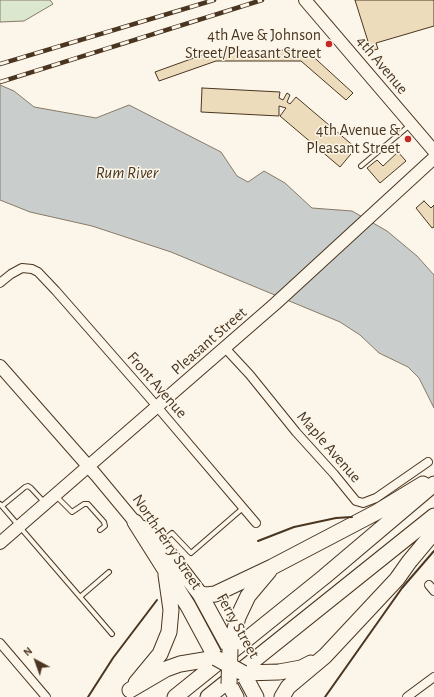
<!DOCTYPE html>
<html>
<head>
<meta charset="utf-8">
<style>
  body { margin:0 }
  #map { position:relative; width:434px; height:697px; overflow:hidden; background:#fbf6e9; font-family:"Alegreya Sans",sans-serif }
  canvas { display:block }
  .north { position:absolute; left:16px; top:641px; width:40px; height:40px; -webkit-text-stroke:3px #fbf6e9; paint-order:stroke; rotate:319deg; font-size:11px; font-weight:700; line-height:16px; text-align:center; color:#4a3520 }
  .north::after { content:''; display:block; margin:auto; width:14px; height:18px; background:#4a3520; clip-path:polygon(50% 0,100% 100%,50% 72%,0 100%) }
</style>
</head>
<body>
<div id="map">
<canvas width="434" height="697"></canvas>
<div class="north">N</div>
</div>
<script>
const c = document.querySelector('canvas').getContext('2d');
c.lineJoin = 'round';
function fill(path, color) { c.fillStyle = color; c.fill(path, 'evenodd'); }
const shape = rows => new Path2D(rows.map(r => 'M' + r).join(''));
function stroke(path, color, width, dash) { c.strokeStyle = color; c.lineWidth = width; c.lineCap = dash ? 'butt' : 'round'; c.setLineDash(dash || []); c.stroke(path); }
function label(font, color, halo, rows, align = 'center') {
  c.font = font + ' "Alegreya Sans",sans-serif'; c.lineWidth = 3; c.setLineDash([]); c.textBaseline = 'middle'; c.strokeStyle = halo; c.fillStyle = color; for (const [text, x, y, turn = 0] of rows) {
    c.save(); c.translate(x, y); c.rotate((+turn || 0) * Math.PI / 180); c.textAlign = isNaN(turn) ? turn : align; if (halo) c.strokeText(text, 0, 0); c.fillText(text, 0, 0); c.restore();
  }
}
const green = shape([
  [0,0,50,0,53,4,24,21,0,22,0,0]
]);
const water = shape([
  [0,85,14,91,34,107,96,118,129,105,221,152,237,176,248,182,264,171,285,183,312,208,352,211,387,231,417,256,434,275,434,408,419,378,408,367,379,353,360,335,340,322,171,252,92,226,30,212,0,200,0,85]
]);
const building = shape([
  [355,0,434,0,434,26,376,43,378,49,371,51,355,0],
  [306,50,353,93,346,100,301,61,216,61,159,81,155,72,213,51,306,50],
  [202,88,280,92,279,98,283,100,287,93,290,95,287,102,290,104,296,97,356,148,340,167,280,116,286,108,279,106,279,116,201,112,202,88],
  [398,152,406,161,380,183,367,168,377,160,383,166,398,152],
  [424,201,431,208,434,205,434,227,432,228,416,208,424,201]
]);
const lane = shape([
  [361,166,410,125],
  [56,496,72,512,84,504,88,504,104,522,105,526,100,530],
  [0,504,112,634],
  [2,506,25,487,28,486,31,488,44,502],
  [162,541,172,533,191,553,243,508],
  [80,597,109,572]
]);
const street = shape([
  [0,283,11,274,22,268,32,269,38,272,56,291,148,396,256,523],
  [225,348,250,375,296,432,334,474,356,501,363,503,376,498,428,462],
  [429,585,434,591],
  [0,643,46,697],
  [407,697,434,677]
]);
const secondary = shape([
  [305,0,434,151],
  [0,366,96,475,135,522],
  [0,543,275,304,434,158]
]);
const highway = shape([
  [142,528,160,542,200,594,230,649],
  [200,594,206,595,215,594,272,567,377,512,423,484],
  [230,649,238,617,248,596,269,571],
  [136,683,160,654,169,632,171,610,166,575],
  [229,684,236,697],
  [130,690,166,669,180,664,216,658,188,606,135,522],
  [175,697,324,577,434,484],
  [208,697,434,516],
  [256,697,243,673,279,672,301,668,311,663],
  [282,697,288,687,325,656,397,579,409,562,434,532]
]);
const rail = shape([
  [0,64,214,0],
  [0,82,262,0]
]);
const highwayBridge = shape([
  [216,658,243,673],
  [229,684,230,649]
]);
const wall = shape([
  [258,541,294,527,336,518,352,517],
  [88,697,113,658,157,600],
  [325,697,402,588,434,551]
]);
const markers = [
  [329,44,4,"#c62828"],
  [408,139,4,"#c62828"]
];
const poiNames = [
  ["4th Ave & Johnson",321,35],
  ["Street/Pleasant Street",321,53],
  ["4th Avenue &",400,130],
  ["Pleasant Street",400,148]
];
const streetNames = [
  ["4th Avenue",382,65,50],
  ["Pleasant Street",209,341,-41],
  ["Front Avenue",157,385,49],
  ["Maple Avenue",329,447,49],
  ["North Ferry Street",167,542,56],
  ["Ferry Street",238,626,61]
];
const waterNames = [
  ["Rum River",127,173]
];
fill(green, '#dce7d0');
stroke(green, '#887966', 1);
fill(water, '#c9cecd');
stroke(water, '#887966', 1);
fill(building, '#ecdcbc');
stroke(building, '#4a3520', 1);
stroke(lane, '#4a3520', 6);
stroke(street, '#4a3520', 10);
stroke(secondary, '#4a3520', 14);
stroke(highway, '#4a3520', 17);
stroke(lane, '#fbf6e9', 4);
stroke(street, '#fbf6e9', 8);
stroke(secondary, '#fbf6e9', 12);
stroke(highway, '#fbf6e9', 15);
stroke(rail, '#4a3520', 4.5);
stroke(rail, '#fbf6e9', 3, [9]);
stroke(highwayBridge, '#4a3520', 17, []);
stroke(highwayBridge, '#fbf6e9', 15);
stroke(wall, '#4a3520', 2);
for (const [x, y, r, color] of markers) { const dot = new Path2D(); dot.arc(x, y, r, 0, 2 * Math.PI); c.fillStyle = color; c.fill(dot); stroke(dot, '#fbf6e9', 1.5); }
label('16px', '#4a3520', '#fbf6e9', poiNames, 'right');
label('16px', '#4a3520', '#fbf6e9', streetNames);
label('italic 17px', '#4a3520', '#fbf6e9', waterNames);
</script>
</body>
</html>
